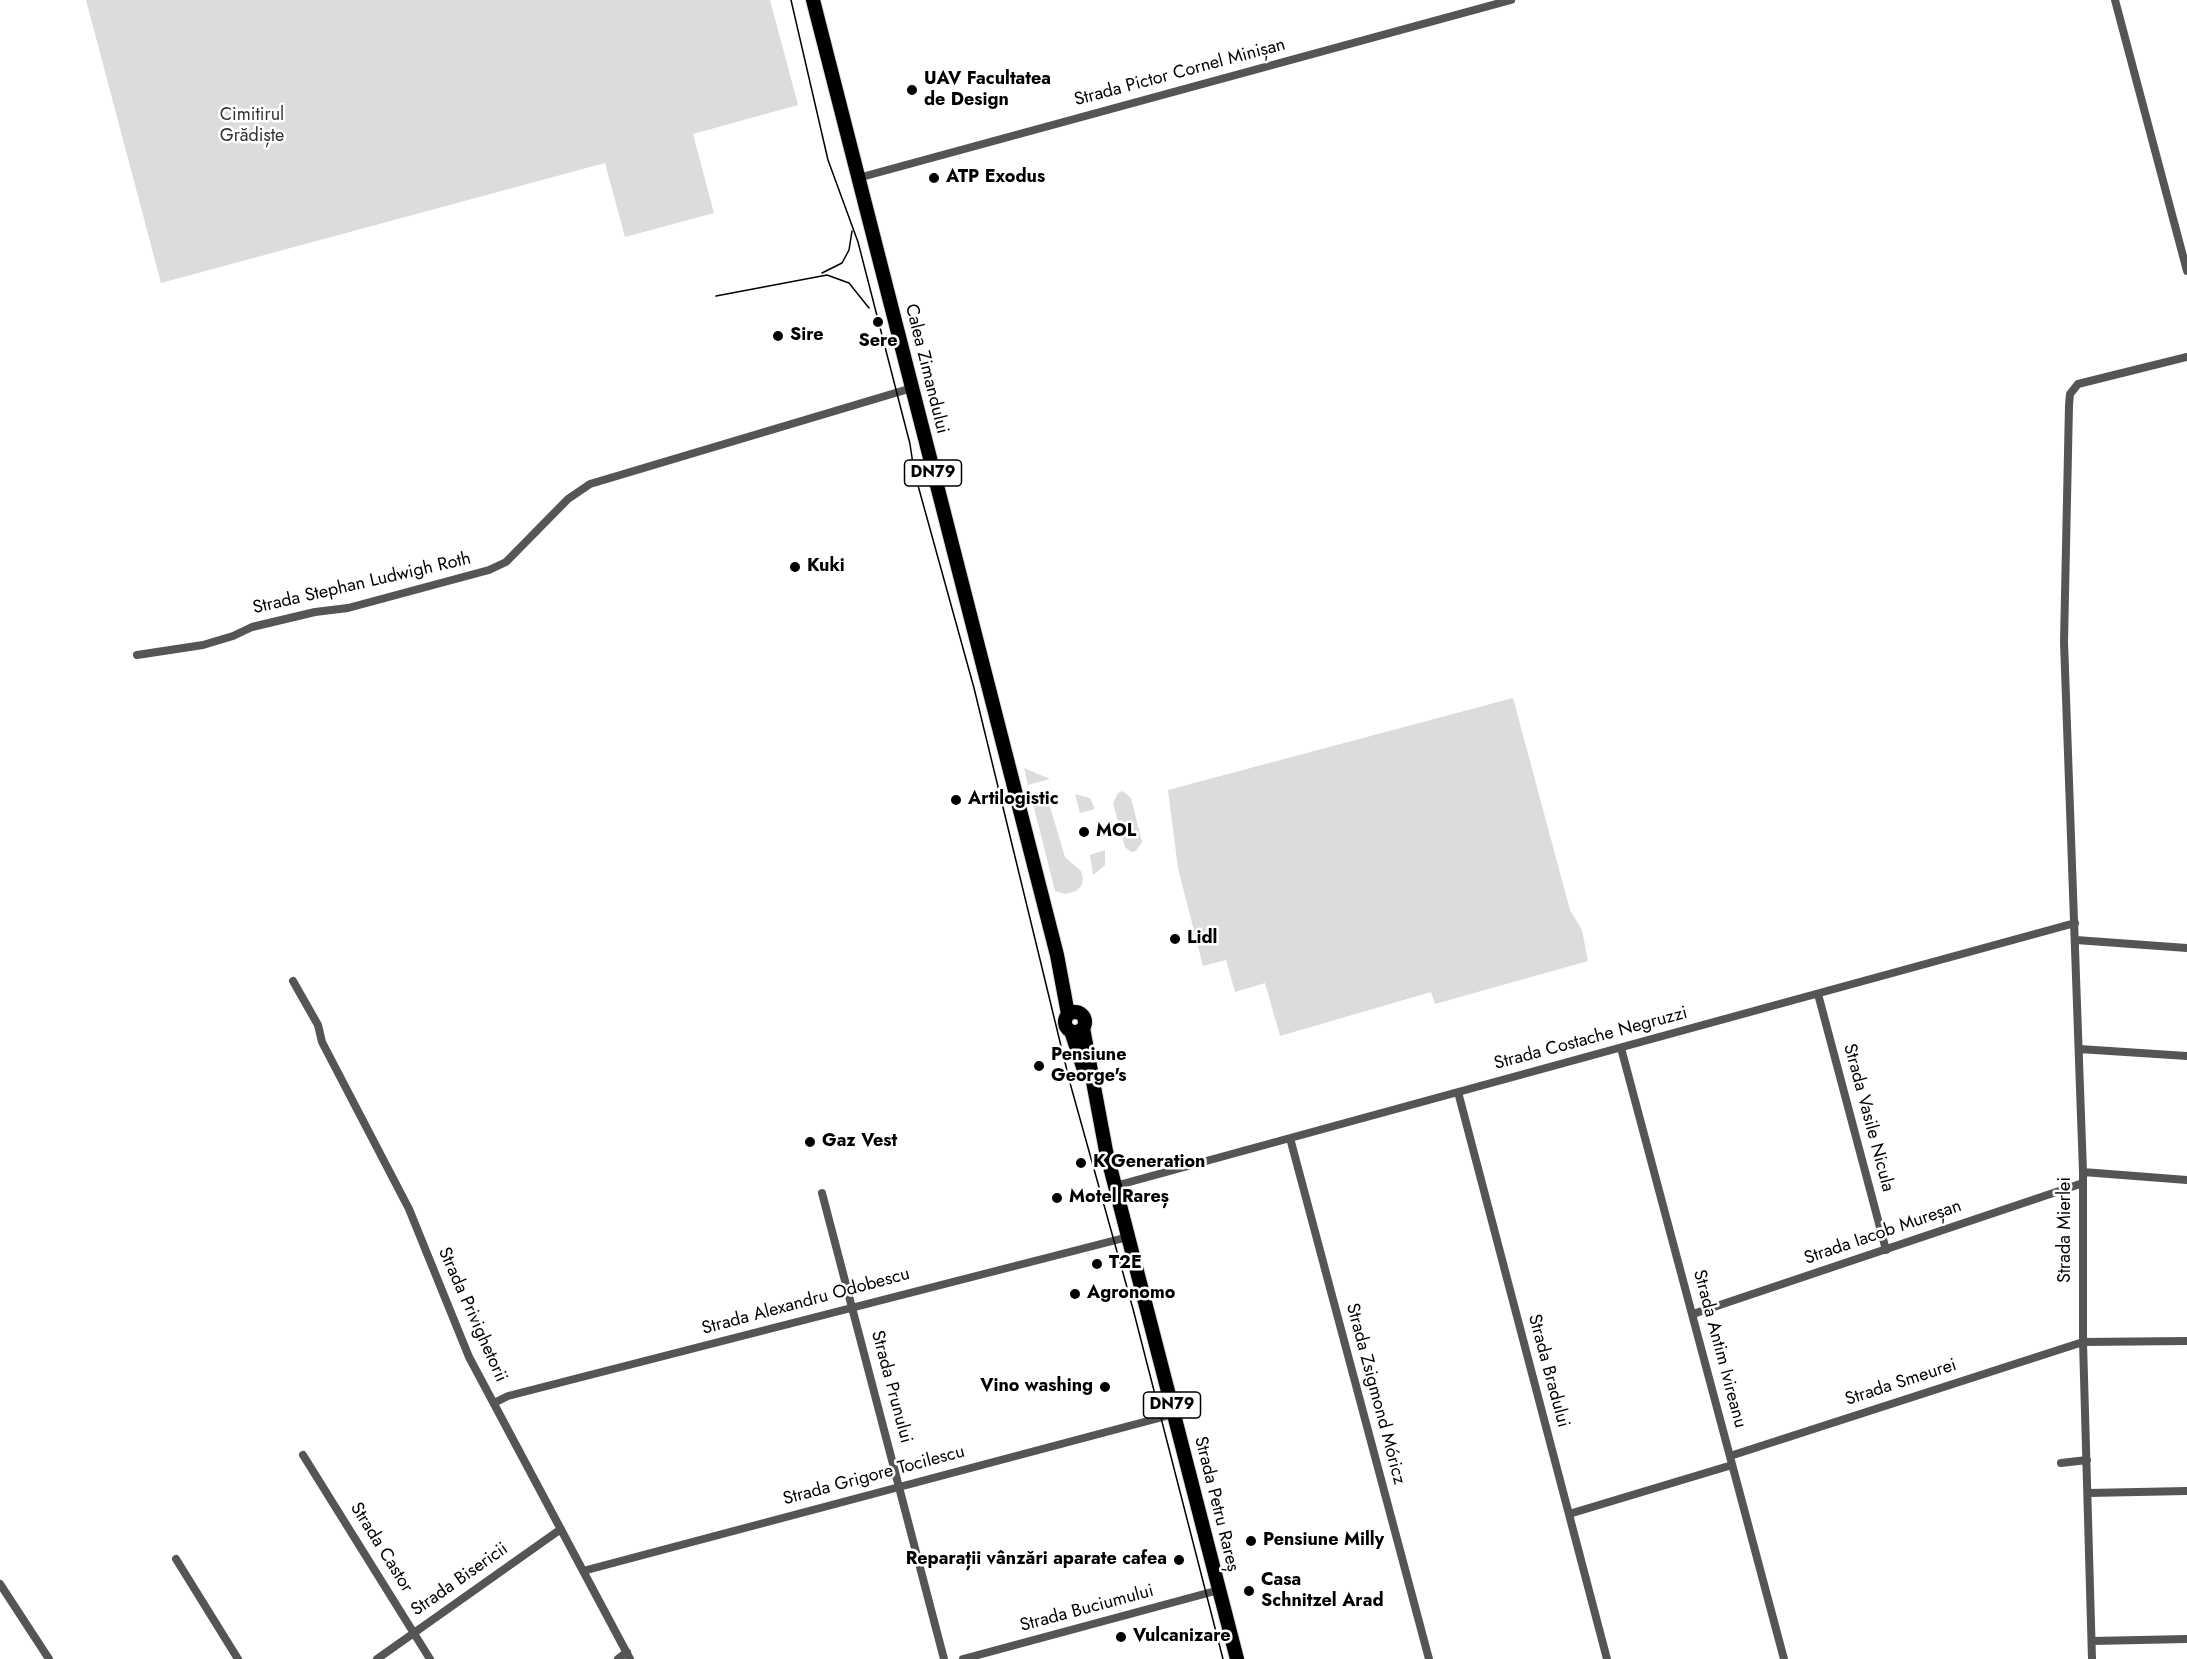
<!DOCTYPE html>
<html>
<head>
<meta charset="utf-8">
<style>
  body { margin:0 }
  canvas { display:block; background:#fff }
</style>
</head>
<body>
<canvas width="2187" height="1659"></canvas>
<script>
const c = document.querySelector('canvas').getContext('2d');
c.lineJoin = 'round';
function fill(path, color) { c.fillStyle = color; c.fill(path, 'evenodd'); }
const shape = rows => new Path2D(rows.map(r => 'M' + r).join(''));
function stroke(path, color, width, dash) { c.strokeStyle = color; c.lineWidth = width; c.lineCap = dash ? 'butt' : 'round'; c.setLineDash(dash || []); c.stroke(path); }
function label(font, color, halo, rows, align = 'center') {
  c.font = font + ' Jost,sans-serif'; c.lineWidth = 5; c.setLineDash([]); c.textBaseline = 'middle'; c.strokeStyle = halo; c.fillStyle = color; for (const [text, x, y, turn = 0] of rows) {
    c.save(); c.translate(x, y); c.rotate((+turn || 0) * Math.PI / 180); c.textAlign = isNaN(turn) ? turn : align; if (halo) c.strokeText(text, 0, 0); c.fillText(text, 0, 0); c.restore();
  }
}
const green = shape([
  [86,0,770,0,798,105,693,134,714,213,625,237,605,163,161,283],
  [1513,698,1570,910,1582,930,1588,961,1435,1004,1431,992,1280,1036,1265,983,1235,992,1226,960,1203,966,1178,868,1168,790],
  [1024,768,1050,779,1028,785],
  [1045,790,1065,857,1081,871,1083,878,1082,885,1076,891,1065,894,1055,891,1031,796],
  [1123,791,1131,798,1142,842,1136,851,1131,852,1125,847,1113,803,1118,793],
  [1075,794,1090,798,1095,809,1080,813],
  [1105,850,1105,865,1093,875,1090,855]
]);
const minor = shape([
  [2115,0,2187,271],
  [858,178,1511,0],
  [137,655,203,645,233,636,252,627,315,612,348,608,489,570,506,562,568,499,590,484,912,388],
  [2076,940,2187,948],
  [293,981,318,1025,322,1042,409,1209,469,1357,630,1659],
  [1818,994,1886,1250],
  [1621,1048,1784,1659],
  [2079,1049,2187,1056],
  [1458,1092,1607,1659],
  [1290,1138,1429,1659],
  [2083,1172,2187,1180],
  [1115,1186,2075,923],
  [822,1193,944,1659],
  [1693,1314,2083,1183],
  [494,1403,508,1396,1128,1237],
  [303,1455,430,1659],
  [1730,1456,2083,1342,2187,1341],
  [2061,1463,2087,1460],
  [2088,1493,2187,1491],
  [1569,1514,1732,1465],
  [176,1559,238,1659],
  [583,1571,1174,1414],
  [0,1584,49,1659],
  [2092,1641,2187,1639],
  [377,1659,561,1529],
  [618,1659,627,1652],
  [963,1659,1219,1590],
  [2092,1659,2083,1342,2083,1172,2064,642,2069,405,2070,394,2078,384,2187,357]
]);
const primary = shape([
  [813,0,1057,955,1068,1014],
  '1065 1022a10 10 0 1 1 20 0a10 10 0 1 1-20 0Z',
  [1083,1028,1106,1151,1237,1659],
  [1071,1031,1083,1067]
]);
const tram = shape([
  [791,0,828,160,858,242,910,444,914,471,974,688,1070,1083,1133,1309,1223,1659],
  [822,273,842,263,849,250,852,231],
  [716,296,827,275,849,283,869,308]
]);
const markers = [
  [912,90,6,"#000"],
  [934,178,6,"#000"],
  [878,322,6,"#000"],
  [778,336,6,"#000"],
  [795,567,6,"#000"],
  [956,800,6,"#000"],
  [1084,832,6,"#000"],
  [1175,939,6,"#000"],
  [1039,1066,6,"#000"],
  [810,1142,6,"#000"],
  [1081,1163,6,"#000"],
  [1057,1198,6,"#000"],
  [1097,1264,6,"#000"],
  [1075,1294,6,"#000"],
  [1105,1387,6,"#000"],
  [1251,1541,6,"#000"],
  [1179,1560,6,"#000"],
  [1249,1591,6,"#000"],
  [1121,1637,6,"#000"]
];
const shields = [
  [933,473,57],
  [1172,1405,57]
];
const shieldNames = [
  ["DN79",933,473],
  ["DN79",1172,1405]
];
const streetNames = [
  ["Strada Pictor Cornel Minișan",1180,73,-15],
  ["Calea Zimandului",926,369,76],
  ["Strada Stephan Ludwigh Roth",362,584,-13],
  ["Strada Costache Negruzzi",1591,1039,-15],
  ["Strada Vasile Nicula",1868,1118,75],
  ["Strada Mierlei",2066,1230,-90],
  ["Strada Iacob Mureșan",1883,1233,-19],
  ["Strada Alexandru Odobescu",806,1302,-15],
  ["Strada Privighetorii",472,1315,66],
  ["Strada Antim Ivireanu",1719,1349,75],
  ["Strada Bradului",1548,1371,75],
  ["Strada Smeurei",1901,1383,-18],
  ["Strada Prunului",891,1387,75],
  ["Strada Zsigmond Móricz",1375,1394,75],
  ["Strada Grigore Tocilescu",874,1476,-15],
  ["Strada Petru Rareș",1216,1504,76],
  ["Strada Castor",381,1548,58],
  ["Strada Bisericii",460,1580,-35],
  ["Strada Buciumului",1087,1609,-15]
];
const poiNames = [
  ["UAV Facultatea",924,80],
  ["de Design",924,101],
  ["ATP Exodus",946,178],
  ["Sire",790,336],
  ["Sere",878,342,"center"],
  ["Kuki",807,567],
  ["Artilogistic",968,800],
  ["MOL",1096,832],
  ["Lidl",1187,939],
  ["Pensiune",1051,1056],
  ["George's",1051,1077],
  ["Gaz Vest",822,1142],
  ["K Generation",1093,1163],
  ["Motel Rareș",1069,1198],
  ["T2E",1109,1264],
  ["Agronomo",1087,1294],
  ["Vino washing",1093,1387,"right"],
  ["Pensiune Milly",1263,1541],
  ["Reparații vânzări aparate cafea",1167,1560,"right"],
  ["Casa",1261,1581],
  ["Schnitzel Arad",1261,1602],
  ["Vulcanizare",1133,1637]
];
const parkNames = [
  ["Cimitirul",252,116],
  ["Grădiște",252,137]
];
fill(green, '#dcdcdc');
stroke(primary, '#dbdbdb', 16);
stroke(minor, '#555', 8);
stroke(primary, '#000', 14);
stroke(tram, '#000', 1.5);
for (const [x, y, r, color] of markers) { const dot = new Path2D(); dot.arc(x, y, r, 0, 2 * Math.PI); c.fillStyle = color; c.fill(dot); stroke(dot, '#fff', 2); }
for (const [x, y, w] of shields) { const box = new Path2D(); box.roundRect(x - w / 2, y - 13, w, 26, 4.5); c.fillStyle = '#fff'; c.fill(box); stroke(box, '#000', 1.5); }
label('bold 16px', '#000', null, shieldNames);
label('18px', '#000', '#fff', streetNames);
label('bold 18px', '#000', '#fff', poiNames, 'left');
label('18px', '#333', '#fff', parkNames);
</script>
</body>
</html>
